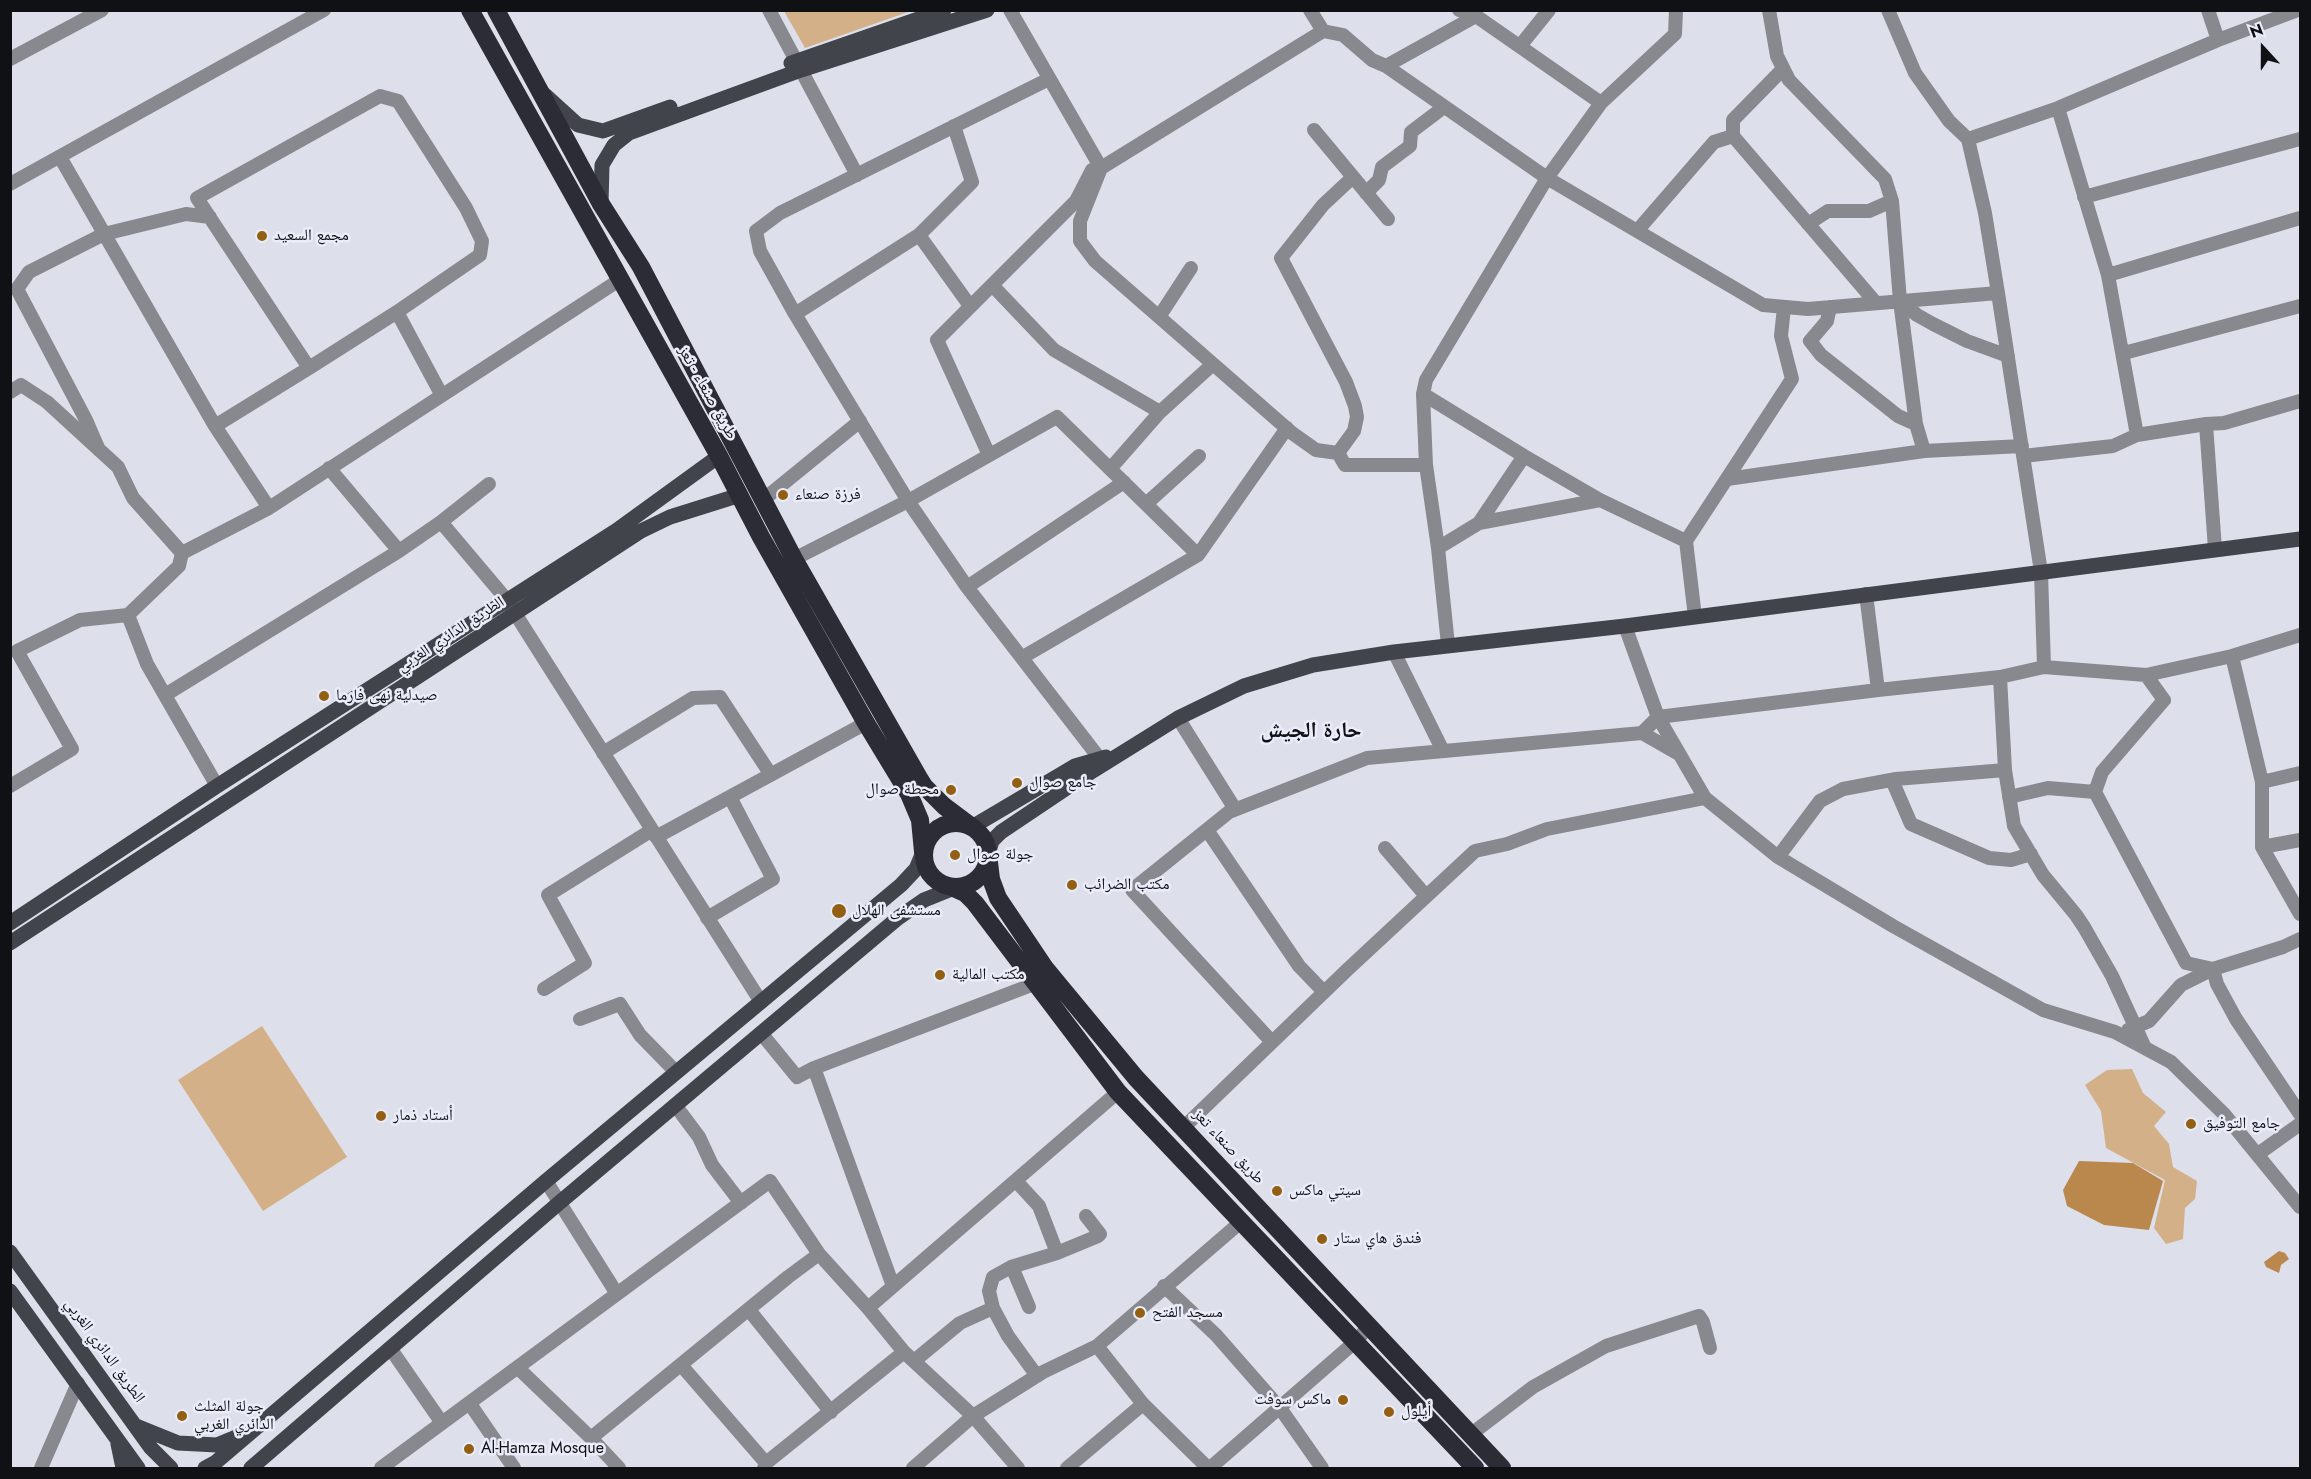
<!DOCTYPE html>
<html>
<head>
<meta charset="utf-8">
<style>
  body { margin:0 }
  #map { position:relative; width:2311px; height:1479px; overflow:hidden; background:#dddfeb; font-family:Jost,sans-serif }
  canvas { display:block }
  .frame { position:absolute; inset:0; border:12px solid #101115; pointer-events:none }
  .north { position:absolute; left:2233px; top:18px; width:60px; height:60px; -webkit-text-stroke:4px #eaedf9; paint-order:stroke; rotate:339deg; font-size:16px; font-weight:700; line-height:24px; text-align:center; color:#101115 }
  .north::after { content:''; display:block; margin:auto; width:21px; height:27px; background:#101115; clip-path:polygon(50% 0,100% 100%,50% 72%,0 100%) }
</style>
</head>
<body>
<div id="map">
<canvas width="2311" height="1479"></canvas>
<div class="frame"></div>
<div class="north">N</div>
</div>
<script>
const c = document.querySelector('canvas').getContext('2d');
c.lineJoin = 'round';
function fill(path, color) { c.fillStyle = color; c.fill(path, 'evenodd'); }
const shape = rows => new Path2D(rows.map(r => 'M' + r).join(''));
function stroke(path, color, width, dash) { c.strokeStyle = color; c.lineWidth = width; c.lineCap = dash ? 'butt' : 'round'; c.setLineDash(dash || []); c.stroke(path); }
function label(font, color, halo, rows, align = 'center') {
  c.font = font + ' Jost,"Noto Naskh Arabic",sans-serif'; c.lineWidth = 5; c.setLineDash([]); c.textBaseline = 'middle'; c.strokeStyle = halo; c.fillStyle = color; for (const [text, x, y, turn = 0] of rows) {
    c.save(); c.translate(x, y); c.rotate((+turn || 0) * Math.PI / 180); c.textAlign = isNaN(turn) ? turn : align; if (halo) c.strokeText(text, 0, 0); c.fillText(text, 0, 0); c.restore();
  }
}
const green = shape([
  [784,11,911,11,805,48],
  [262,1026,347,1157,263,1211,178,1080],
  [2132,1069,2143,1093,2166,1112,2154,1126,2169,1144,2173,1167,2197,1181,2195,1199,2185,1208,2183,1239,2166,1244,2154,1228,2165,1180,2106,1148,2101,1111,2085,1085,2107,1070]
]);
const water = shape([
  [2079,1161,2133,1163,2163,1181,2149,1230,2104,1225,2067,1206,2063,1190],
  [2279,1251,2285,1253,2289,1259,2281,1265,2279,1273,2266,1267,2264,1262]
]);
const minor = shape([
  [769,10,857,175],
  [1010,10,1101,168,1323,31,1310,10],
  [1459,10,1476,16,1601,103],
  [1888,10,1915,73,1949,121,1968,139,1985,213,1998,293],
  [2208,10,2218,40],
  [1323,31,1343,35,1372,60,1386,66,1547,178,1601,103,1675,34,1676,10],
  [1520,46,1549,10],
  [10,59,102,10],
  [1386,66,1476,16],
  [1783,69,1733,120,1733,136,1876,303],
  [2058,108,2108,275,2137,435,2206,424,2215,549],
  [1314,130,1388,219],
  [1968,139,2058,108,2218,40,2298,10],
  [60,157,215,426],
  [1101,168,1080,221,1080,241,1095,261,1292,433,1316,450,1338,453,1354,431,1357,417,1355,406,1346,382,1281,258,1323,205,1353,177],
  [10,184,324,10],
  [1366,193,1379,180,1382,167,1410,146,1411,132,1444,107],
  [2084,197,2300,139],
  [1808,224,1828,211,1869,211,1892,201],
  [1637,231,1714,142,1733,136],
  [919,235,970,306],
  [2108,275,2300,218],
  [992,285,1054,350,1160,412,1213,364],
  [1900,301,1917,315,1933,324,1967,341,2008,356],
  [1830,307,1827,321,1810,341,1821,355,1898,416,1916,424],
  [397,312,309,368,197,198,380,96,398,101,466,208,482,241,480,255,397,312,441,394],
  [795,314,919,235,972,182,954,126],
  [1159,317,1191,268],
  [2124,353,2300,306],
  [10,392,21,385,47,402,118,467,133,498,182,553],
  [1423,394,1524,456,1479,523,1438,548],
  [2206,424,2224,423,2300,401],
  [99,450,86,420,17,289,29,272,104,234,186,214,210,217],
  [1924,451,2022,446],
  [1338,453,1345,465,1426,465],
  [989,455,937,340,1076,201,1092,170],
  [1524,456,1600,500,1686,541],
  [2023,456,2113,446,2137,435],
  [1110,469,1160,412],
  [1727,479,1924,451,1916,424,1900,301,1892,201,1885,179,1789,80,1777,56,1769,10],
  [763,500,860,421],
  [1146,504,1199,456],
  [269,508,215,426,309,368],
  [441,522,489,484],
  [1479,523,1600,500],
  [399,551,441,522,506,599,761,1002],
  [1198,555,1287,428],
  [794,559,908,501,967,587,1100,759],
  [967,587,1124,482],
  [1695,617,1686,541,1792,379,1781,336,1784,307],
  [1625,626,1658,717,1705,798],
  [2300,635,2232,656,2262,782,2262,847,2300,914],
  [1448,645,1438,548,1426,465,1423,394,1426,380,1547,178,1763,305,1808,309,1998,293,2041,572,2044,667,2000,677,1878,690,1866,594],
  [1394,652,1443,751],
  [1023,657,1198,555,1057,417,908,501,795,314,760,251,756,231,780,213,1049,79],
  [2044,667,2146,675,2232,656],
  [2146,675,2164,700,2102,772,2095,792,2186,963,2213,969,2283,947,2300,939],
  [2000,677,2005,770,2014,826,2043,875,2076,915,2084,927,2112,976,2145,1048],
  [165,695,399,551,329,468],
  [1178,718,1235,809],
  [1642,733,1658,717,1878,690],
  [603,753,693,698,720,697,771,775],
  [1892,780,1911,824,1989,858,2011,860,2031,854],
  [2262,782,2300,773],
  [10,786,72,749,17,651,80,620,128,615],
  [217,786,147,664,128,615,179,566,182,553,269,508,621,279],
  [2009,797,2048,788,2095,792],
  [1207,830,1299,966,1324,992],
  [656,837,866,723],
  [2262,847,2300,840],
  [1385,848,1426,896],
  [1778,857,1820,801,1843,789,1896,779,2005,770],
  [707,918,773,879,730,797],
  [544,989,585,963,548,895,652,830],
  [580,1019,620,1004,640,1035,676,1072],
  [2128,1030,2149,1021,2181,985,2213,969,2217,984,2236,1019,2300,1114],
  [761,1033,797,1077,814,1068,1034,984],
  [1272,1042,1132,890,1229,812,1367,758,1642,733,1677,753],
  [814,1068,893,1286],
  [675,1105,699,1137,712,1165,741,1203],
  [1183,1128,1347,970,1475,851,1507,844,1547,829,1705,798,1778,857,1893,926,2043,1010,2115,1032,2171,1062,2224,1114,2300,1207],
  [2258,1154,2300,1124],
  [546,1181,617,1294],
  [1016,1181,1039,1206,1057,1253],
  [1012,1267,1029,1307],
  [1164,1286,1216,1335,1280,1408,1322,1468],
  [868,1308,1118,1092],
  [749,1310,831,1412],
  [1097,1346,1143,1404,1208,1468],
  [390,1348,442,1423],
  [914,1361,960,1323,993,1308],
  [681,1365,766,1463],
  [518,1368,591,1438,619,1468],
  [1037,1376,1008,1336,993,1308,989,1291,993,1277,1011,1267,1057,1253,1098,1236,1100,1234,1086,1216],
  [470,1404,514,1468],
  [1470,1435,1533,1387,1606,1346,1699,1316,1703,1322,1710,1348],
  [591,1438,788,1277,819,1254],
  [41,1468,78,1383],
  [381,1468,770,1181,819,1254,868,1308,904,1352,973,1416,1018,1468],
  [764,1468,766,1463,904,1352],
  [913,1468,973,1416,1043,1372,1097,1346,1242,1221],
  [1067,1468,1143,1404],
  [1210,1468,1356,1341,1369,1326]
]);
const major = shape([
  [791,63,944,10],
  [545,95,578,125,603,131,670,107],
  [601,204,602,165,614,145,629,133,801,70,987,10],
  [972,827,1075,766,1106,757],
  [988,854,992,841,1001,832,1080,779,1178,718,1244,686,1313,665,1394,652,1625,626,2300,539],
  [10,923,217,786,617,530,719,456],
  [10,943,641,531,670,517,740,495],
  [10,1252,151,1448,171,1468],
  [10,1291,138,1468],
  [136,1426,178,1443,217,1445,239,1436],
  [118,1444,123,1468],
  [205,1468,216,1462,546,1181,901,885,916,869,923,852],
  [251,1468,559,1203,898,918,924,900,954,888]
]);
const highway = shape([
  [470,10,719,456,761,537,866,723,909,794,920,820,923,852],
  [496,10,601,204,641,267,794,559,919,778,924,786,944,806,972,827],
  '924 855a32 32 0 1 1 64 0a32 32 0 1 1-64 0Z',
  [988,854,991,879,998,898,1045,968,1136,1078,1502,1468],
  [954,888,965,893,975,903,1118,1092,1475,1468]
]);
const markers = [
  [262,236,6,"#935f13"],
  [783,495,6,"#935f13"],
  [324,696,6,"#935f13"],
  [1017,783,6,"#935f13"],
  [951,790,6,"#935f13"],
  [955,855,6,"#935f13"],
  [1072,885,6,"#935f13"],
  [839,911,8,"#935f13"],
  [940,975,6,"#935f13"],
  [381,1116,6,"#935f13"],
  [2191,1124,6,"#935f13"],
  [1277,1191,6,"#935f13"],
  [1322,1239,6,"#935f13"],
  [1140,1313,6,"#935f13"],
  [1343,1400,6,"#935f13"],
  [1389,1412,6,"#935f13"],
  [182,1416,6,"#935f13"],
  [469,1449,6,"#935f13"]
];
const poiNames = [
  ["مجمع السعيد",274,236],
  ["فرزة صنعاء",795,495],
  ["صيدلية نهى فارما",336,696],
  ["جامع صوال",1029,783],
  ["محطة صوال",939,790,"right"],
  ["جولة صوال",967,855],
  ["مكتب الضرائب",1084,885],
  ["مستشفى الهلال",852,911],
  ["مكتب المالية",952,975],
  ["أستاد ذمار",393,1116],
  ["جامع التوفيق",2203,1124],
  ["سيتي ماكس",1289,1191],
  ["فندق هاي ستار",1334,1239],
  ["مسجد الفتح",1152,1313],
  ["ماكس سوفت",1331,1400,"right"],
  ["جولة المثلث",194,1407],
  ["الدائري الغربي",194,1425],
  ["أيلول",1401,1412],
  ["Al-Hamza Mosque",481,1449]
];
const streetNames = [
  ["طريق صنعاء - تعز",707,393,61],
  ["الطريق الدائري الغربي",451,635,-33],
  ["طريق صنعاء تعز",1228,1147,47],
  ["الطريق الدائري الغربي",104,1351,54]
];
const districtNames = [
  ["حارة الجيش",1311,732]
];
fill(green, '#d3b088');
fill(water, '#ba884d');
stroke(minor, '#88898e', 14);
stroke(major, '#42444c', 15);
stroke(highway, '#2b2c35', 18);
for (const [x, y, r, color] of markers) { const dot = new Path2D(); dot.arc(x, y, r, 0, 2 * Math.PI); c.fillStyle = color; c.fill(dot); stroke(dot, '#eaedf9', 2); }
label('16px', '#101115', '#eaedf9', poiNames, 'left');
label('16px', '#101115', '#eaedf9', streetNames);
label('bold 22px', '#101115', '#eaedf9', districtNames);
</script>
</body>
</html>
